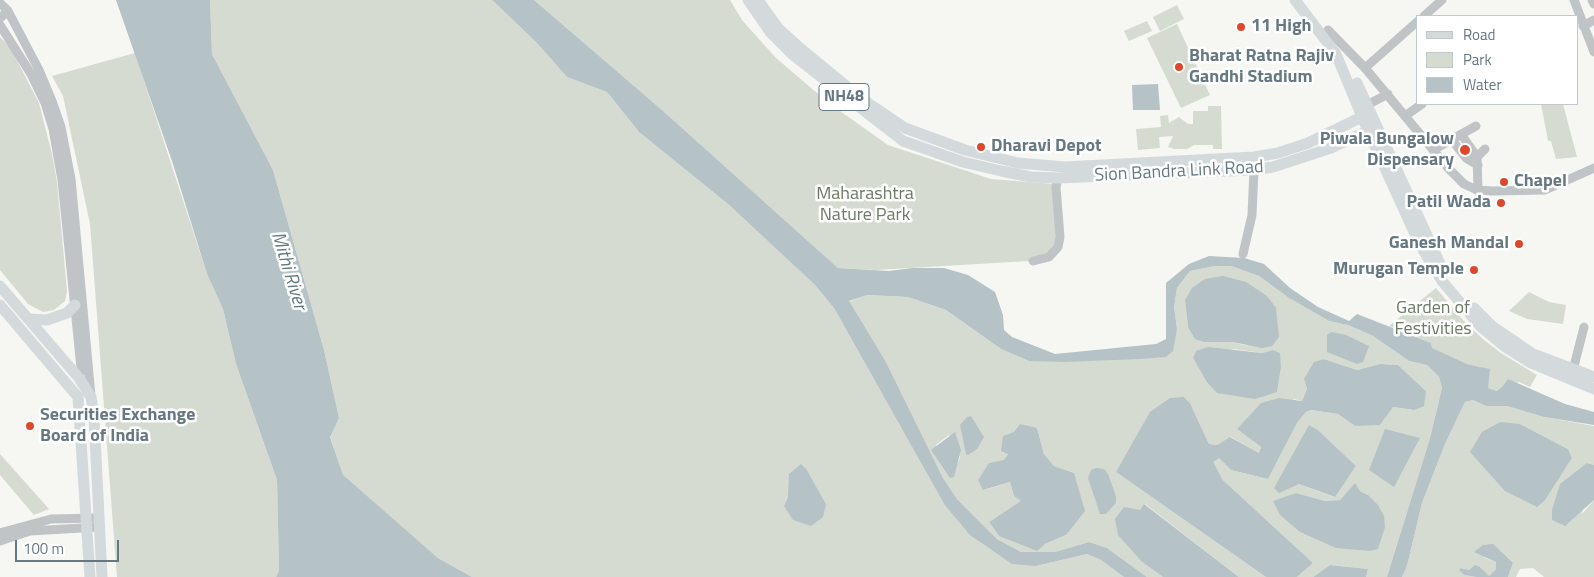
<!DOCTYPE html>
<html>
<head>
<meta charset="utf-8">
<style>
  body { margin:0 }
  #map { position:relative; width:1594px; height:577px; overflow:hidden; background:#f6f6f3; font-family:"Titillium Web",sans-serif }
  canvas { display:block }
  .legend { position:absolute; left:1416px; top:15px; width:162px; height:90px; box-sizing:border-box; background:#fff; border:1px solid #c2c9cd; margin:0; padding:6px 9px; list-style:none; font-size:15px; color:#667983 }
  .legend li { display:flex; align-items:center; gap:10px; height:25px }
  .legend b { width:25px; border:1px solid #c2c9cd }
  .scale { position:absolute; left:15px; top:540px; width:104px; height:22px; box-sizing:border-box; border:2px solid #667983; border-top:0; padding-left:6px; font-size:15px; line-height:18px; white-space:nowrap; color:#667983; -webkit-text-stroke:4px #fff; paint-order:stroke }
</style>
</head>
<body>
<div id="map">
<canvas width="1594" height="577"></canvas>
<ul class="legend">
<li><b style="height:6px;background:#d4d9dc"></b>Road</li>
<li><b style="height:14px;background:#d6dbd2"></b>Park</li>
<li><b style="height:14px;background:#b5c2c6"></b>Water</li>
</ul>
<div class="scale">100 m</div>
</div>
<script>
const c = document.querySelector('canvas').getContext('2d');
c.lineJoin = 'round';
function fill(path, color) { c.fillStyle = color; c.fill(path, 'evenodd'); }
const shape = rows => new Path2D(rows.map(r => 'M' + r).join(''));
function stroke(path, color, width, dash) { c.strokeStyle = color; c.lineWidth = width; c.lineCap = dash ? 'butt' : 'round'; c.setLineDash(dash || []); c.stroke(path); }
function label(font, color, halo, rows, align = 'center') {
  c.font = font + ' "Titillium Web",sans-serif'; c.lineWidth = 5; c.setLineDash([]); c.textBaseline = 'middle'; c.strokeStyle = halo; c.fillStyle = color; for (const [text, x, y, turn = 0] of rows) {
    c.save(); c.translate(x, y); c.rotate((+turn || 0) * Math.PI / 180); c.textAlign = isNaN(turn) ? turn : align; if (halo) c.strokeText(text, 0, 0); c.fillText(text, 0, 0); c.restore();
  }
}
const green = shape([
  [210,0,492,0,537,43,567,77,607,92,639,132,728,204,815,285,834,308,944,504,1036,566,1087,554,1101,560,1124,577,472,577,438,558,343,476,330,436,339,418,324,350,273,170,212,54],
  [807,470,826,504,784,506,788,497],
  [534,0,730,0,742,20,776,58,830,104,888,145,991,179,1054,184,1056,246,1042,257,1029,261,876,270,838,268,662,110],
  [1177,5,1184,19,1160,31,1153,17],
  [1147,21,1152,31,1129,41,1124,31],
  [1177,24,1210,95,1181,108,1147,38],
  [0,37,10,47,39,103,52,154,57,182,67,291,65,301,54,310,43,312,28,304,0,270],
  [135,53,207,274,223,309,236,364,277,480,279,570,276,577,117,577,90,224,63,96,52,76],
  [1541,104,1563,104,1577,157,1556,159,1551,141,1548,141],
  [1208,106,1221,106,1222,149,1213,149,1213,145,1194,145,1187,149,1174,149,1168,147,1173,136,1159,137,1160,148,1138,150,1136,129,1161,127,1160,116,1168,115,1169,123,1179,117,1188,124,1193,124,1193,111,1208,111],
  [1215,266,1231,266,1259,276,1289,298,1329,321,1348,325,1373,336,1409,361,1427,365,1439,377,1442,388,1430,438,1387,577,1366,577,1368,569,1330,565,1313,577,1297,577,1313,563,1223,480,1212,462,1219,458,1231,470,1268,479,1297,423,1306,412,1311,410,1338,414,1355,426,1393,407,1414,410,1426,391,1398,365,1380,364,1357,370,1324,359,1304,379,1307,389,1302,401,1294,399,1237,429,1261,447,1259,453,1231,437,1217,445,1209,444,1190,403,1184,397,1116,472,1266,577,1239,577,1145,504,1141,510,1142,562,1163,577,1147,577,1107,548,1089,542,1055,552,1021,552,997,539,957,499,943,478,886,362,848,302,866,295,908,297,946,310,1001,349,1029,361,1166,357,1177,329,1174,307,1177,288,1190,271],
  [1185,300,1248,346,1232,342,1204,342,1188,327],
  [1234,349,1262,353,1273,350,1281,368,1277,392,1206,381,1193,358],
  [1309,425,1318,430,1356,466,1334,497,1299,484],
  [1037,428,1044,454,1054,466,1074,473,1066,535,1045,544,999,536,989,522,1022,501,1014,496,1010,482,984,490,989,463,1004,461,1008,454],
  [949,435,960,457,956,467,936,445],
  [1355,484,1360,491,1368,495,1280,515,1296,493,1325,501,1340,500],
  [1111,486,1116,496,1116,503,1098,507,1094,494],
  [1436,288,1463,320,1484,340,1501,353,1537,375,1530,387,1519,382,1497,391,1488,388,1482,367,1467,364,1443,354,1432,348,1431,343,1389,326],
  [1529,292,1549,302,1566,305,1563,324,1527,319,1509,311],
  [1473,400,1486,406,1507,406,1544,417,1594,426,1594,465,1587,463,1582,514,1594,500,1594,577,1544,577,1533,568,1520,569,1516,577,1508,577,1513,563,1483,557,1496,562,1496,569,1488,577,1480,567,1469,570,1462,568,1464,575,1476,577,1402,577,1407,566,1422,503,1445,444,1465,402],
  [1520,424,1568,449,1572,458,1558,479],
  [0,454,49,509,34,515,0,475]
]);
const water = shape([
  [116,0,210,0,212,54,273,170,324,350,339,418,330,437,343,475,438,558,472,577,276,577,279,570,277,480,236,364,223,309,207,274,172,161],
  [492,0,534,0,662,110,838,268,889,271,912,268,944,268,968,275,995,292,1003,315,1004,330,1012,337,1055,354,1156,344,1166,339,1166,283,1189,264,1209,256,1244,258,1264,264,1290,288,1318,307,1349,321,1357,314,1431,343,1432,348,1467,364,1490,369,1488,388,1497,391,1503,386,1508,379,1565,404,1594,412,1594,425,1544,417,1507,406,1486,406,1473,400,1465,402,1445,444,1422,503,1407,566,1402,577,1387,577,1430,438,1442,388,1439,377,1427,365,1409,361,1373,336,1348,325,1329,321,1289,298,1259,276,1231,266,1215,266,1190,271,1177,288,1174,307,1177,329,1173,351,1166,357,1140,359,1064,362,1029,361,1001,349,946,310,908,297,867,295,849,301,886,362,943,478,957,499,997,539,1021,552,1055,552,1089,542,1107,548,1147,577,1124,577,1101,560,1087,554,1036,566,1012,564,970,535,944,504,834,308,815,285,728,204,639,132,607,92,567,77,537,43],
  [1158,84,1160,110,1133,110,1132,85],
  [1223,276,1246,282,1267,296,1276,308,1279,337,1272,346,1262,348,1232,342,1204,342,1195,339,1188,327,1185,300,1192,288,1205,279],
  [1331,332,1346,335,1369,346,1363,362,1357,364,1327,352,1327,335],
  [1208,347,1262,353,1273,350,1280,353,1281,368,1277,392,1255,399,1217,393,1206,381,1193,358,1196,351],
  [1324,359,1357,370,1380,364,1398,365,1426,391,1424,406,1414,410,1393,407,1380,425,1355,426,1338,414,1311,410,1306,412,1297,423,1268,479,1231,470,1219,458,1213,462,1223,480,1313,563,1297,577,1266,577,1116,472,1150,412,1170,398,1184,397,1190,403,1209,444,1217,445,1230,437,1259,453,1261,447,1237,429,1261,403,1279,398,1302,401,1307,389,1304,379,1314,362],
  [971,416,984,437,977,449,968,455,966,454,960,425,967,417],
  [1500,422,1520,424,1568,449,1572,458,1545,500,1537,507,1505,491,1470,452,1482,432],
  [1020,424,1037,428,1044,454,1054,466,1074,473,1085,511,1066,535,1045,544,1037,551,999,536,989,522,1021,501,1014,496,1010,482,983,490,978,480,989,463,1004,460,1008,454,1001,451,1003,436,1014,432],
  [1309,425,1318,430,1356,466,1335,497,1299,484,1279,493,1274,488],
  [1385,429,1420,438,1394,487,1369,470],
  [955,432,961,450,954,477,950,478,931,450],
  [1587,463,1594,465,1594,500,1565,526,1552,520,1552,510,1560,484],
  [801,464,807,470,826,504,823,517,811,526,793,520,784,506,788,497,789,474],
  [1096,468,1104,469,1108,474,1116,496,1116,503,1106,514,1100,514,1088,478,1091,470],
  [1355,483,1360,491,1368,495,1378,505,1384,516,1385,527,1378,549,1370,551,1336,548,1300,532,1280,515,1273,501,1296,493,1325,501,1340,500],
  [1144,504,1239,577,1163,577,1142,562,1118,535,1115,519,1124,507,1140,510],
  [1493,544,1513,563,1508,577,1476,577,1464,575,1459,570,1461,568,1469,570,1475,565,1480,567,1489,576,1496,569,1496,562,1474,552,1483,545],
  [1330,565,1368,569,1366,577,1313,577]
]);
const minor = shape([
  [1574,0,1594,52],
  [1592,0,1594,4],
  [0,3,8,11,39,70,52,101,61,127,71,179,91,396],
  [1424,16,1442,0],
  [0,18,8,11],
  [0,25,31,74,45,103,53,129,62,180,81,368,79,378],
  [1583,26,1594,20],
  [1328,30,1365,68,1449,169,1464,184,1477,190,1492,191,1545,190,1594,168],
  [1365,68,1418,21],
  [1367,105,1388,94],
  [1405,116,1422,104],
  [1461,134,1477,157],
  [1452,140,1466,158,1478,165],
  [1433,150,1476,126],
  [1478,190,1477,157,1485,149],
  [1243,254,1252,215,1254,170],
  [1033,261,1049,257,1058,247,1060,237,1056,187,1058,178],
  [1573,370,1584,327],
  [0,533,51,519,99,518],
  [0,541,30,531,99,527]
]);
const major = shape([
  [748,0,770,32,793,55,903,141,963,162,1001,171,1031,177,1058,178,1254,170,1273,167,1331,148,1376,127],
  [758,0,778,28,800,48,862,99,905,128,965,150,1018,163,1065,167,1254,157,1278,153,1308,143,1370,113],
  [1295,0,1336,54,1368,131,1420,245,1442,281,1480,326,1504,346,1531,363,1594,389],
  [1357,83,1441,266],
  [0,286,79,378,91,397,94,416,102,577],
  [0,305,78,397,90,577],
  [1474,308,1492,326,1533,354,1594,377],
  [28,319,47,320,67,313,75,305]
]);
const markers = [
  [1241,27,5,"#dd482c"],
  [1179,67,5,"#dd482c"],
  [981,147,5,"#dd482c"],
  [1465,150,6,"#dd482c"],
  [1504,182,5,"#dd482c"],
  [1501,203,5,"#dd482c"],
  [1519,244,5,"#dd482c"],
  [1474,270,5,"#dd482c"],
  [30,426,5,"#dd482c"]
];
const shields = [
  [844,97,50]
];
const shieldNames = [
  ["NH48",844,97]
];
const poiNames = [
  ["11 High",1251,27],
  ["Bharat Ratna Rajiv",1189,57],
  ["Gandhi Stadium",1189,78],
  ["Piwala Bungalow",1454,140,"right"],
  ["Dispensary",1454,161,"right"],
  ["Dharavi Depot",991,147],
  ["Chapel",1514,182],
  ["Patil Wada",1491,203,"right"],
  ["Ganesh Mandal",1509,244,"right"],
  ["Murugan Temple",1464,270,"right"],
  ["Securities Exchange",40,416],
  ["Board of India",40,437]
];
const streetNames = [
  ["Sion Bandra Link Road",1179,172,-3]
];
const parkNames = [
  ["Maharashtra",865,195],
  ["Nature Park",865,216],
  ["Garden of",1433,309],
  ["Festivities",1433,330]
];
const waterNames = [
  ["Mithi River",288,271,73]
];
fill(green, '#d6dbd2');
fill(water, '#b5c2c6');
stroke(minor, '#c0c4c7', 9);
stroke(major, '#d4d9dc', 11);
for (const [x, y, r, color] of markers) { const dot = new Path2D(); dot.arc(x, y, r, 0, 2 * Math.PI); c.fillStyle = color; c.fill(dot); stroke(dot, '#fff', 2); }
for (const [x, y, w] of shields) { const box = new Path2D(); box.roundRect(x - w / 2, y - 13.5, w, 27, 4); c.fillStyle = '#fff'; c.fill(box); stroke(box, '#667983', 1); }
label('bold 16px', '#667983', null, shieldNames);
label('bold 18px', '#667983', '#fff', poiNames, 'left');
label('18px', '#667983', '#fff', streetNames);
label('18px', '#6b7b65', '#fff', parkNames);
label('italic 19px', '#627a7f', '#fff', waterNames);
</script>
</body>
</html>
